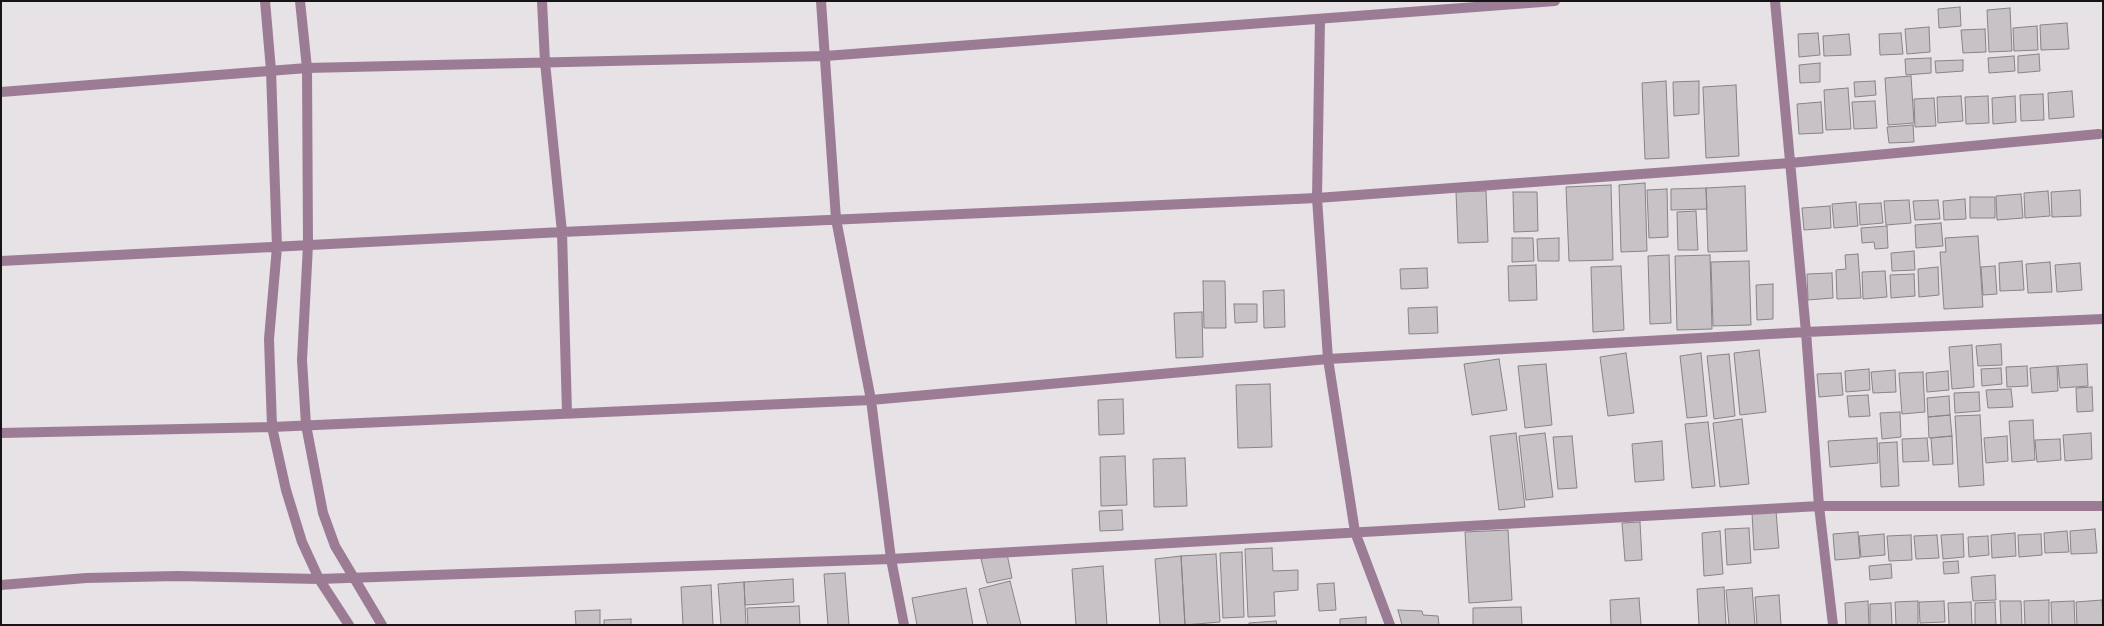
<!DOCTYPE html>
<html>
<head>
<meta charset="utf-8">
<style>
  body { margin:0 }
  #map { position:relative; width:2104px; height:626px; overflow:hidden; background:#e6e2e5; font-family:Mulish,sans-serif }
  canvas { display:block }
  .frame { position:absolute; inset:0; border:2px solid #161516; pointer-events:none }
</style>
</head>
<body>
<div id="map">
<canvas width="2104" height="626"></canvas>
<div class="frame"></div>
</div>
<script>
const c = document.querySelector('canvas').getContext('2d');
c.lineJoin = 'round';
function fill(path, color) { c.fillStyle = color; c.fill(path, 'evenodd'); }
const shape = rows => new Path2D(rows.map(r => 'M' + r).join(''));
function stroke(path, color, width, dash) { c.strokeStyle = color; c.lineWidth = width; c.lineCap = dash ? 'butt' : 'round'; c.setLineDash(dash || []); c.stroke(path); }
const building = shape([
  [1960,7,1961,26,1939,28,1938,9,1960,7],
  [2010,8,2012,51,1989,52,1987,10,2010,8],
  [2067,23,2069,49,2041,50,2040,25,2067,23],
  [2037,26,2038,50,2014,51,2013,28,2037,26],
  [1929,27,1930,52,1907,54,1905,29,1929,27],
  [1985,29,1986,52,1963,53,1961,30,1985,29],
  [1818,33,1820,55,1799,57,1798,34,1818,33],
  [1901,33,1903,54,1880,55,1879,34,1901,33],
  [1849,34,1851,55,1824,56,1823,36,1849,34],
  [2039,54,2040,71,2018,73,2018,56,2039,54],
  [2014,56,2015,71,1989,73,1988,58,2014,56],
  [1931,58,1931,73,1906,75,1905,59,1931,58],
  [1963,60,1963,71,1936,73,1935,61,1963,60],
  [1820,63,1820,82,1800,83,1799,65,1820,63],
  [1911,76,1914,123,1888,125,1885,78,1911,76],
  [1666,81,1669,158,1645,159,1642,83,1666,81],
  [1699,81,1699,114,1674,116,1673,82,1699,81],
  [1875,81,1876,95,1855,97,1854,82,1875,81],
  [1736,85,1739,156,1706,158,1703,87,1736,85],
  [1848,88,1851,129,1826,130,1824,90,1848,88],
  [2072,91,2074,117,2049,119,2048,93,2072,91],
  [2043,94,2044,120,2021,121,2020,95,2043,94],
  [1961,96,1963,121,1938,123,1937,97,1961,96],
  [1988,96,1989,123,1966,124,1965,97,1988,96],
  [2015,96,2016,122,1993,124,1992,98,2015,96],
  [1934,98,1936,126,1915,127,1914,99,1934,98],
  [1875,101,1877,128,1854,129,1852,102,1875,101],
  [1821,102,1823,133,1799,134,1797,104,1821,102],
  [1913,125,1914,142,1889,143,1887,127,1913,125],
  [1645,183,1647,251,1621,252,1619,185,1645,183],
  [1611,185,1613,260,1569,261,1566,187,1611,185],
  [1745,186,1747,251,1708,252,1706,188,1745,186],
  [1706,188,1707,209,1671,210,1671,189,1706,188],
  [1667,189,1668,237,1649,238,1647,190,1667,189],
  [2080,190,2081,216,2052,217,2051,192,2080,190],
  [1486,191,1488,242,1458,243,1456,192,1486,191],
  [2048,191,2050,216,2025,218,2024,193,2048,191],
  [1513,192,1537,192,1538,231,1514,232,1513,192],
  [2021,194,2023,218,1997,220,1996,196,2021,194],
  [1970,197,1995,197,1995,218,1970,218,1970,197],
  [1965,199,1966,219,1944,220,1943,201,1965,199],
  [1909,200,1911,223,1886,225,1884,201,1909,200],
  [1938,200,1940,219,1915,220,1913,201,1938,200],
  [1856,202,1858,226,1834,228,1832,204,1856,202],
  [1881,203,1883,223,1860,225,1859,204,1881,203],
  [1830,206,1831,228,1804,230,1802,208,1830,206],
  [1696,211,1698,250,1678,250,1677,212,1696,211],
  [1941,223,1943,246,1916,248,1915,225,1941,223],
  [1887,226,1888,248,1875,249,1874,242,1862,243,1861,228,1887,226],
  [1978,236,1983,307,1944,309,1940,252,1946,252,1945,238,1978,236],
  [1512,238,1533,238,1534,261,1512,262,1512,238],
  [1559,238,1559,261,1538,261,1537,239,1559,238],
  [1914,251,1915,270,1892,271,1891,253,1914,251],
  [1858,254,1861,298,1837,299,1836,270,1846,269,1845,255,1858,254],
  [1669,255,1671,323,1650,324,1648,256,1669,255],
  [1710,255,1712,329,1677,330,1675,256,1710,255],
  [1749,261,1751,325,1713,326,1711,262,1749,261],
  [2022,261,2024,290,2000,291,1999,263,2022,261],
  [2050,262,2052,292,2028,293,2026,264,2050,262],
  [2080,263,2082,290,2057,292,2055,265,2080,263],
  [1536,265,1537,300,1509,301,1508,266,1536,265],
  [1621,266,1624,330,1593,332,1591,267,1621,266],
  [1995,266,1997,294,1983,295,1981,267,1995,266],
  [1938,267,1939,295,1919,297,1918,269,1938,267],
  [1427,268,1428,288,1401,289,1400,269,1427,268],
  [1885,271,1887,297,1863,299,1862,272,1885,271],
  [1832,273,1833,298,1808,300,1807,274,1832,273],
  [1914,274,1915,296,1891,298,1890,275,1914,274],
  [1203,281,1225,281,1226,328,1204,328,1203,281],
  [1773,284,1773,319,1757,320,1756,285,1773,284],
  [1284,290,1285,327,1264,328,1263,291,1284,290],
  [1234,304,1257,304,1257,322,1235,323,1234,304],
  [1437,307,1438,333,1409,334,1408,308,1437,307],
  [1202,312,1203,357,1176,358,1174,313,1202,312],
  [2001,344,2002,365,1978,366,1976,346,2001,344],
  [1972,345,1974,387,1952,389,1949,347,1972,345],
  [1759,350,1766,412,1740,415,1734,353,1759,350],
  [1626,353,1634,413,1608,416,1600,357,1626,353],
  [1701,353,1707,416,1687,418,1680,356,1701,353],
  [1729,354,1735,416,1714,419,1707,356,1729,354],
  [1499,359,1507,410,1472,415,1464,364,1499,359],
  [1546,364,1552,425,1525,428,1518,366,1546,364],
  [2087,364,2088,386,2060,388,2058,366,2087,364],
  [2027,366,2028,386,2007,387,2006,367,2027,366],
  [2057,366,2058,391,2032,393,2030,368,2057,366],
  [2001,368,2002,384,1982,386,1981,369,2001,368],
  [1869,369,1870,390,1846,392,1845,371,1869,369],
  [1895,370,1896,392,1873,393,1871,372,1895,370],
  [1948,371,1949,390,1927,392,1926,373,1948,371],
  [1923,372,1925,412,1902,414,1899,373,1923,372],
  [1841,373,1843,395,1819,397,1817,374,1841,373],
  [1270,384,1272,447,1238,448,1236,385,1270,384],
  [2092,387,2093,411,2077,412,2076,388,2092,387],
  [2011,389,2013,407,1988,408,1986,390,2011,389],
  [1979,392,1980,411,1955,413,1954,393,1979,392],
  [1868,395,1870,416,1849,417,1847,396,1868,395],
  [1949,396,1950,415,1928,417,1927,398,1949,396],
  [1123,399,1124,434,1099,435,1098,400,1123,399],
  [1900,412,1901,437,1882,439,1880,413,1900,412],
  [1950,415,1952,436,1929,438,1928,417,1950,415],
  [1980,415,1984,485,1959,487,1955,416,1980,415],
  [1742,419,1749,484,1720,487,1713,423,1742,419],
  [2033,420,2035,460,2012,462,2009,421,2033,420],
  [1708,422,1715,486,1692,488,1685,424,1708,422],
  [1516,433,1525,507,1499,510,1490,436,1516,433],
  [1545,433,1553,497,1526,500,1519,436,1545,433],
  [2091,433,2092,459,2065,461,2063,435,2091,433],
  [1572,436,1577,488,1558,489,1553,437,1572,436],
  [1952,436,1953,464,1933,465,1931,438,1952,436],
  [2007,436,2008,461,1986,463,1984,438,2007,436],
  [1877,438,1878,463,1830,467,1828,441,1877,438],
  [1927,438,1929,461,1903,462,1902,439,1927,438],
  [2060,439,2061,460,2037,462,2035,440,2060,439],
  [1662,441,1664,480,1635,482,1632,444,1662,441],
  [1897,442,1899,486,1881,487,1879,443,1897,442],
  [1125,456,1127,505,1101,506,1100,457,1125,456],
  [1185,458,1187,506,1154,507,1153,459,1185,458],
  [1122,510,1123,530,1100,531,1099,511,1122,510],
  [1776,511,1779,548,1754,550,1752,513,1776,511],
  [1640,522,1642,560,1625,561,1622,523,1640,522],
  [1749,528,1751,563,1727,565,1725,529,1749,528],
  [2095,529,2097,553,2071,554,2070,531,2095,529],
  [1508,530,1512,600,1469,603,1465,532,1508,530],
  [1720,531,1723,574,1704,576,1702,533,1720,531],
  [2067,531,2069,552,2045,553,2044,533,2067,531],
  [1858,532,1860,558,1835,560,1833,534,1858,532],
  [2015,533,2016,556,1992,558,1991,535,2015,533],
  [1884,534,1885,555,1861,557,1859,536,1884,534],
  [1963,534,1964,557,1943,559,1941,535,1963,534],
  [2041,534,2042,555,2019,557,2018,535,2041,534],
  [1911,535,1912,560,1889,561,1887,536,1911,535],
  [1937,535,1939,558,1916,559,1914,536,1937,535],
  [1988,536,1989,555,1969,557,1968,537,1988,536],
  [1272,548,1273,571,1298,570,1298,590,1274,592,1275,616,1248,617,1245,549,1272,548],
  [1242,552,1244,617,1223,618,1220,553,1242,552],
  [1007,554,1012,578,987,583,981,559,1007,554],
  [1216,554,1220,622,1185,625,1181,556,1216,554],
  [1181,556,1185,625,1160,625,1155,559,1181,556],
  [1958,561,1959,573,1944,574,1943,562,1958,561],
  [1891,564,1892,578,1870,580,1869,566,1891,564],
  [1103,566,1107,625,1076,625,1072,569,1103,566],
  [845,573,849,625,828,625,824,574,845,573],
  [1995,575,1996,600,1973,601,1971,577,1995,575],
  [793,579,794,602,745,605,744,582,793,579],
  [1010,581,1021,625,988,625,979,589,1010,581],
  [744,582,746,625,721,625,718,584,744,582],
  [1334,583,1336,610,1319,611,1317,584,1334,583],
  [711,585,713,625,683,625,681,587,711,585],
  [1724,587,1726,625,1699,625,1697,589,1724,587],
  [966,588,973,625,917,625,912,598,966,588],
  [1752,588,1755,625,1729,625,1726,590,1752,588],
  [1779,595,1781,625,1757,625,1755,597,1779,595],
  [1639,598,1641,625,1611,625,1610,600,1639,598],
  [2049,600,2049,625,2025,625,2024,601,2049,600],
  [2102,600,2103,625,2077,625,2076,602,2102,600],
  [1868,601,1869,625,1846,625,1845,603,1868,601],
  [1918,601,1918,625,1896,625,1895,602,1918,601],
  [1944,601,1945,622,1920,623,1919,602,1944,601],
  [2000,601,2021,601,2022,625,2001,625,2000,601],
  [2074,601,2075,625,2052,625,2051,602,2074,601],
  [1971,602,1972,625,1949,625,1948,603,1971,602],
  [1995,602,1996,625,1975,625,1975,603,1995,602],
  [1891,603,1892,625,1870,625,1870,604,1891,603],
  [799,606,800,625,748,625,747,608,799,606],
  [1521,607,1522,625,1473,625,1473,608,1521,607],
  [600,610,600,625,576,625,575,611,600,610],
  [1398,610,1422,611,1423,615,1438,616,1439,625,1402,625,1398,610],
  [1366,617,1366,625,1340,625,1340,619,1366,617],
  [631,619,631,625,604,625,604,620,631,619],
  [1276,621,1277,625,1249,625,1249,623,1276,621]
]);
const minor = shape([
  [265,1,271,70,277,247,269,339,272,427,286,490,302,542,319,579,349,625],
  [300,1,307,68,308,245,302,360,306,425,323,513,335,546,382,625],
  [542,1,545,62,562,232,567,413],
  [821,1,836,219,871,400,891,559,904,625],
  [1775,1,1806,332,1819,506,1833,625],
  [1320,19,1317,198,1328,359,1355,532,1390,625],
  [1,92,307,68,825,56,1555,1],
  [1,261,562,232,1317,198,1790,163,2099,134],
  [1,433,272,427,871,400,1328,359,1806,332,2103,319],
  [1,585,86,578,177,576,319,579,891,559,1819,506,2103,506]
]);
fill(building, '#c7c2c6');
stroke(building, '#878386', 1);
stroke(minor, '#9b7c94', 10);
</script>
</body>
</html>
